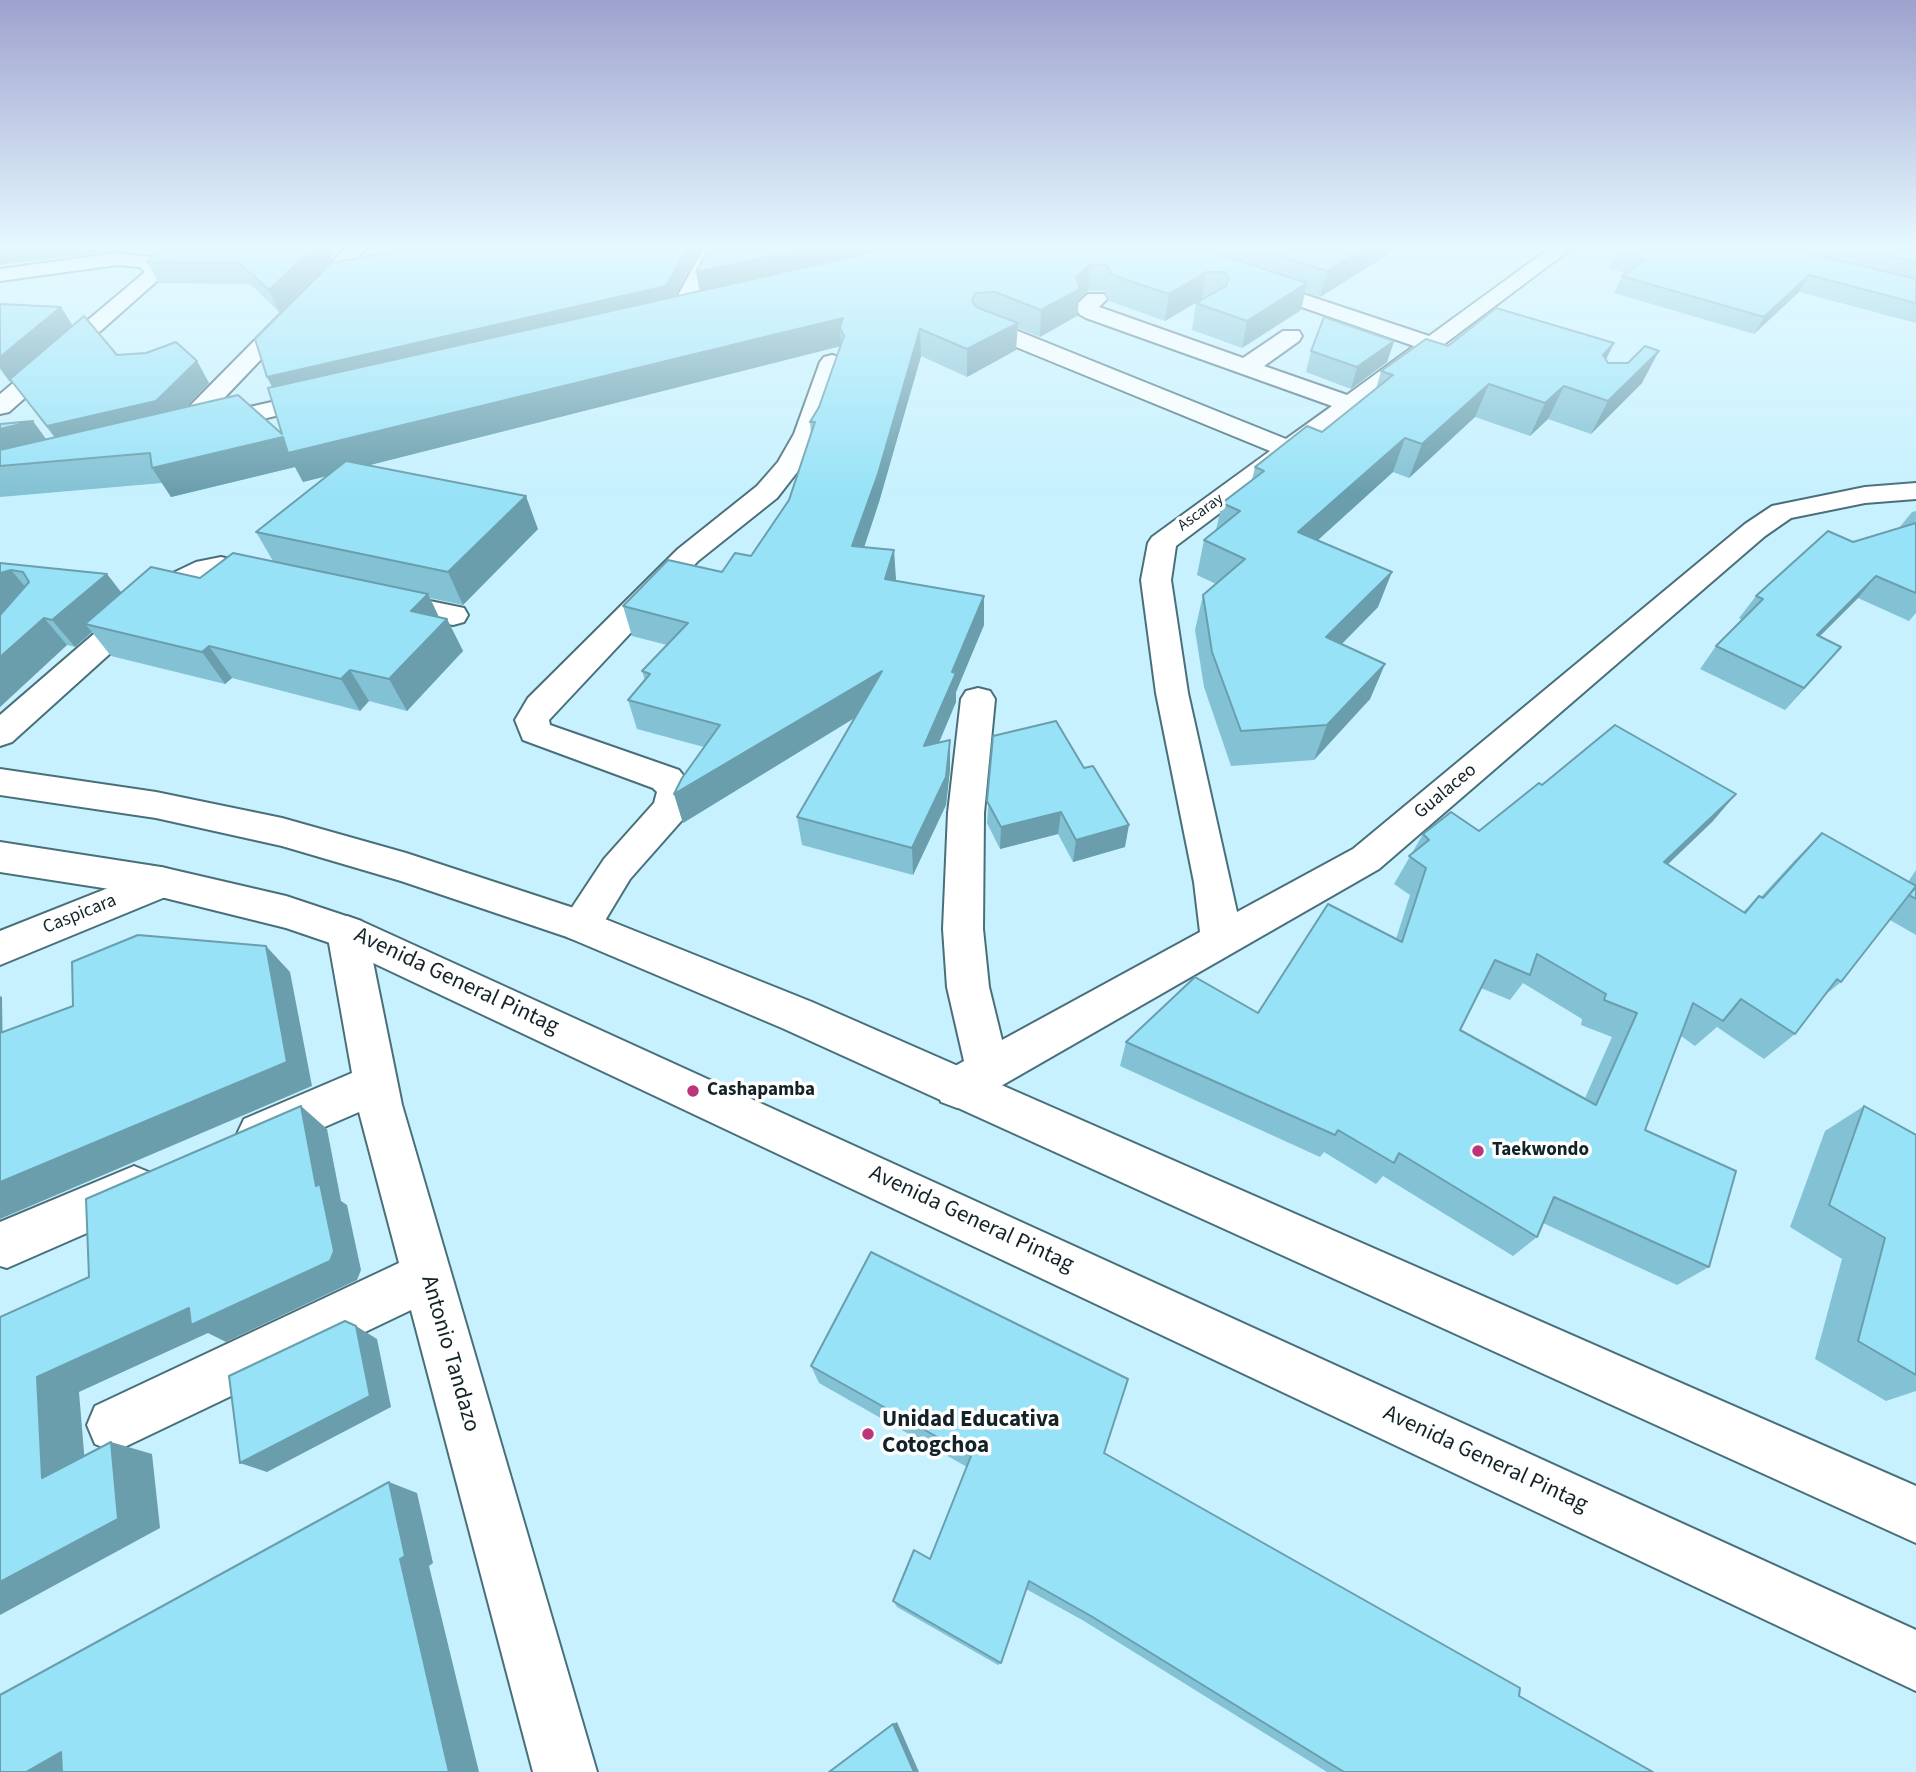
<!DOCTYPE html>
<html>
<head>
<meta charset="utf-8">
<style>
  body { margin:0 }
  canvas { display:block; background:#c7f1fe }
</style>
</head>
<body>
<canvas width="1916" height="1772"></canvas>
<script>
const c = document.querySelector('canvas').getContext('2d');
c.lineJoin = 'round';
const shape = rows => new Path2D(rows.map(r => 'M' + r).join(''));
function stroke(path, color, width, dash) { c.strokeStyle = color; c.lineWidth = width; c.lineCap = dash ? 'butt' : 'round'; c.setLineDash(dash || []); c.stroke(path); }
function fill(path, color) { c.fillStyle = color; c.fill(path, 'evenodd'); }
function label(font, color, halo, rows, align = 'center') {
  c.font = font + ' "Source Sans 3",sans-serif'; c.lineWidth = 7; c.setLineDash([]); c.textBaseline = 'middle'; c.strokeStyle = halo; c.fillStyle = color; for (const [text, x, y, turn = 0] of rows) {
    c.save(); c.translate(x, y); c.rotate((+turn || 0) * Math.PI / 180); c.textAlign = isNaN(turn) ? turn : align; if (halo) c.strokeText(text, 0, 0); c.fillText(text, 0, 0); c.restore();
  }
}
const minor = shape([
  [349,245,370,245,206,417,324,390,333,392,336,397,333,402,209,432,198,426,187,437,178,440,169,437,165,432,169,427,349,245],
  [705,245,725,245,688,317,672,317,669,312,705,245],
  [1554,245,1576,245,1176,546,1171,580,1188,693,1237,912,1353,849,1745,524,1772,506,1865,487,1916,483,1916,499,1865,503,1791,518,1765,536,1379,869,973,1102,957,1108,941,1102,935,1088,941,1074,964,1061,947,987,943,929,948,813,961,699,966,691,978,688,990,691,995,699,984,813,983,929,989,987,1002,1040,1200,932,1194,882,1156,693,1141,580,1148,543,1152,537,1270,451,977,331,974,326,977,321,993,321,1286,439,1332,406,1086,318,1079,314,1076,305,1088,294,1104,294,1107,299,1099,307,1102,308,1243,358,1283,331,1299,331,1302,336,1299,341,1264,366,1347,395,1414,346,1247,288,1243,284,1247,280,1261,280,1429,336,1554,245],
  [117,253,151,257,160,261,166,273,9,412,0,414,0,394,145,272,140,267,117,265,0,281,0,269,117,253],
  [832,355,840,357,844,362,820,434,798,471,777,498,698,561,549,720,550,725,679,770,694,789,683,819,630,879,595,937,581,942,567,937,561,926,567,915,604,859,654,803,657,792,653,788,523,740,515,720,528,698,678,549,757,486,778,462,794,434,820,362,824,357,832,355],
  [221,557,276,570,281,576,276,582,266,585,221,575,213,576,176,594,12,742,0,746,0,715,154,582,196,562,221,557],
  [386,592,464,608,468,615,464,622,453,625,375,608,371,601,375,594,386,592],
  [161,867,175,871,180,882,175,893,0,965,0,931,161,867],
  [347,916,361,921,367,932,402,1105,597,1772,533,1772,411,1310,114,1452,95,1444,87,1425,95,1406,399,1263,359,1112,260,1155,244,1149,237,1134,244,1119,352,1073,327,932,333,921,347,916],
  [134,1166,151,1173,158,1189,151,1205,7,1268,0,1266,0,1222,134,1166]
]);
const highway = shape([
  [0,769,156,792,282,818,406,853,595,915,812,1002,1916,1486,1916,1543,782,1028,567,937,401,881,282,846,156,818,0,795,0,769],
  [0,842,161,867,286,896,361,921,1916,1630,1916,1691,333,944,286,928,161,897,0,872,0,842]
]);
const wall = shape([
  [0,245,326,245,332,259,279,312,250,284,159,283,147,262,153,256,138,249,117,250],
  [711,245,1403,245,1320,297,1305,292,1301,310,1242,348,1192,330,1196,303,1204,299,1202,299,1165,321,1109,301,1104,291,1088,291,1079,299,1077,316,1040,337,1017,328,1016,350,967,377,921,356,879,502,864,547,894,550,895,581,984,596,984,625,956,692,956,702,939,743,950,769,946,805,913,875,802,845,797,817,854,718,683,823,674,794,704,747,637,729,628,700,645,680,642,671,667,645,632,636,623,606,722,572,751,556,789,500,811,434,810,422,819,407,841,346,369,465,538,529,463,605,430,598,439,617,447,619,463,651,407,711,369,701,360,711,232,678,225,684,111,656,92,632,75,647,67,645,0,707,0,563,107,574,121,593,200,578,273,561,256,532,327,476,303,482,295,467,171,497,162,483,0,497,0,466,46,439,54,437,11,381,10,382,0,369,0,304,61,307,73,326,117,355,197,361,209,383,185,408,282,434,700,248,675,297,700,291],
  [1626,245,1916,245,1916,323,1799,292,1754,334,1614,293,1622,276,1626,273,1609,269,1617,252],
  [1394,341,1387,362,1351,389,1306,372,1311,351],
  [1614,343,1606,359,1608,363,1642,383,1591,434,1548,419,1530,436,1475,417,1409,478,1393,472,1317,541,1378,607,1342,644,1385,664,1370,699,1314,760,1231,766,1204,687,1195,630,1203,595,1216,584,1197,575,1204,540,1216,530,1222,503,1252,480,1255,467,1322,432,1376,389,1381,371,1448,346],
  [1916,511,1916,613,1909,621,1858,598,1820,636,1841,647,1785,710,1700,669,1716,646,1742,620,1739,618,1756,596,1853,542,1899,528,1912,512],
  [993,736,1125,847,1073,862,1058,834,1000,849,987,823],
  [1542,785,1736,794,1712,822,1668,864,1743,912,1759,896,1761,897,1794,861,1822,833,1908,882,1916,870,1916,935,1890,920,1841,982,1825,995,1795,1034,1764,1059,1717,1027,1695,1046,1681,1036,1645,1130,1709,1267,1677,1285,1543,1223,1537,1237,1513,1256,1383,1176,1376,1184,1324,1152,1320,1157,1120,1066,1126,1042,1258,1013,1396,939,1410,895,1394,884,1423,834,1479,831],
  [1523,983,1582,1019,1581,1025,1612,1037,1585,1098,1460,1030,1481,988,1510,1000],
  [1864,1106,1916,1135,1916,1391,1886,1401,1815,1359,1842,1259,1790,1227,1825,1131],
  [811,1366,1104,1453,1519,1696,1653,1772,1327,1772,1084,1621,1026,1589,1001,1663,998,1665,897,1607,893,1601,930,1559,967,1467,819,1383]
]);
const shadedWall = shape([
  [0,245,113,245,117,250,0,265],
  [316,245,326,245,332,259,279,312,269,290],
  [689,245,700,245,700,248,670,305,277,397,267,377],
  [824,245,951,245,701,298,696,272],
  [1370,245,1403,245,1320,297,1327,271],
  [1090,265,1088,291,1079,299,1077,316,1040,337,1041,310,1076,277],
  [1206,272,1202,299,1165,321,1169,294],
  [1809,275,1799,292,1754,334,1764,317],
  [1307,283,1301,310,1242,348,1247,321],
  [61,307,74,328,10,382,0,368,0,357],
  [843,318,844,336,840,328,841,346,303,482,295,467,171,497,152,468,283,437],
  [1018,323,1016,350,967,377,967,349],
  [920,329,921,356,879,502,855,575,852,546],
  [1394,341,1387,362,1351,389,1357,367],
  [1614,343,1598,376,1603,355],
  [1659,351,1642,383,1591,434,1608,401],
  [197,361,209,383,170,423,63,448,47,426],
  [1489,384,1475,417,1409,478,1422,444],
  [1564,386,1548,419,1530,436,1545,403],
  [33,421,54,450,0,463,0,429],
  [1405,438,1393,472,1288,567,1298,532],
  [526,496,538,529,463,605,448,572],
  [894,550,896,579,887,608,885,579],
  [11,570,33,596,0,624,0,573],
  [1392,572,1378,607,1314,672,1326,637],
  [107,574,128,601,85,624,92,632,75,647,52,620],
  [1876,576,1858,598,1799,657,1817,635],
  [428,594,442,624,447,619,463,651,407,711,389,679,411,611],
  [984,596,984,625,956,692,956,702,925,775,924,746,952,672],
  [44,618,67,645,0,707,0,657],
  [209,646,232,678,225,684,202,652],
  [1841,647,1822,669,1785,710,1804,688],
  [1385,664,1370,699,1314,760,1327,725],
  [350,670,369,701,360,711,341,679],
  [882,671,884,700,683,823,674,794],
  [950,740,950,769,946,805,913,875,912,848],
  [1736,794,1712,822,1641,890,1664,862],
  [1061,812,1058,834,1000,849,1001,827],
  [1129,825,1125,847,1073,862,1076,840],
  [266,946,290,972,312,1086,0,1219,0,1182],
  [0,996,2,997,3,1070,0,1068],
  [301,1106,327,1129,341,1201,347,1205,361,1270,357,1280,226,1342,208,1333,79,1392,87,1488,42,1478,37,1377,316,1186],
  [356,1326,377,1339,391,1407,267,1472,240,1463],
  [111,1442,152,1454,160,1528,0,1615,0,1582],
  [389,1482,417,1493,433,1563,429,1566,479,1772,449,1772,400,1559],
  [897,1722,919,1772,914,1772,893,1724],
  [61,1752,71,1772,26,1772]
]);
const building = shape([
  [153,245,316,245,269,290,239,263,147,262,157,252,153,245],
  [430,245,689,245,666,286,267,377,255,339,331,263,430,245],
  [711,245,824,245,696,272,711,245],
  [905,245,1191,245,1307,283,1247,321,1196,303,1226,286,1229,278,1224,272,1206,272,1169,294,1112,275,1107,265,1090,265,1076,277,1080,289,1041,310,995,292,975,293,972,301,976,307,1018,323,967,349,920,329,878,474,852,546,894,550,885,579,984,596,952,672,956,673,924,746,950,740,946,777,912,848,797,817,882,671,674,794,682,778,720,725,628,700,650,674,642,671,688,623,623,606,668,560,722,572,735,553,751,556,789,500,815,422,810,422,819,407,844,336,840,328,843,318,288,453,283,437,152,468,150,453,0,466,0,450,238,395,282,434,268,388,905,245],
  [1245,245,1370,245,1327,271,1245,245],
  [1626,245,1773,245,1916,279,1916,303,1809,275,1764,317,1622,276,1644,260,1617,252,1626,245],
  [1843,245,1916,245,1916,262,1843,245],
  [0,304,61,307,0,357,0,304],
  [1496,308,1614,343,1603,355,1608,363,1628,363,1645,346,1659,351,1608,401,1564,386,1545,403,1489,384,1422,444,1405,438,1298,532,1392,572,1326,637,1385,664,1327,725,1241,731,1212,652,1203,595,1245,559,1204,540,1240,511,1222,503,1264,471,1255,467,1307,426,1322,432,1393,375,1381,371,1426,339,1448,346,1496,308],
  [84,316,117,355,146,353,176,342,197,361,156,401,47,426,10,379,84,316],
  [1324,317,1394,341,1357,367,1311,351,1324,317],
  [33,421,0,429,0,424,33,421],
  [346,461,526,496,448,572,256,532,346,461],
  [1916,523,1916,593,1876,576,1817,635,1841,647,1804,688,1716,646,1763,599,1756,596,1828,531,1853,542,1916,523],
  [233,553,428,594,411,611,447,619,389,679,350,670,341,679,209,646,202,652,85,624,151,567,200,578,233,553],
  [0,563,107,574,52,620,44,618,0,657,0,615,29,582,23,572,11,570,0,573,0,563],
  [1056,721,1084,768,1093,766,1129,825,1076,840,1061,812,1001,827,987,801,993,736,1056,721],
  [1615,725,1736,794,1664,862,1745,913,1759,896,1763,898,1822,833,1916,886,1841,982,1837,979,1795,1034,1741,999,1723,1021,1693,1003,1645,1130,1736,1171,1709,1267,1554,1197,1537,1237,1399,1153,1394,1163,1338,1130,1335,1135,1126,1042,1195,977,1258,1013,1328,904,1402,942,1426,868,1409,856,1429,840,1423,834,1451,812,1479,831,1539,783,1542,785,1615,725],
  [1537,954,1606,994,1604,1000,1637,1013,1596,1105,1460,1030,1495,960,1530,975,1537,954],
  [1916,887,1916,899,1909,895,1916,887],
  [138,935,266,946,287,1062,0,1182,0,1033,73,1006,72,962,138,935],
  [301,1106,316,1186,320,1184,334,1251,330,1261,191,1325,189,1308,37,1377,42,1478,111,1442,118,1519,0,1582,0,1317,89,1277,86,1199,301,1106],
  [1864,1106,1916,1135,1916,1375,1858,1341,1885,1238,1829,1205,1864,1106],
  [871,1252,1128,1379,1104,1453,1520,1688,1519,1696,1653,1772,1344,1772,1091,1616,1029,1581,1001,1663,893,1601,914,1550,930,1559,971,1456,811,1366,871,1252],
  [345,1321,356,1326,370,1396,240,1463,229,1376,345,1321],
  [389,1482,405,1556,400,1559,449,1772,62,1772,61,1752,26,1772,0,1772,0,1695,389,1482],
  [893,1724,914,1772,829,1772,893,1724]
]);
const markers = [
  [693,1091,7,"#ba357a"],
  [1478,1151,7,"#ba357a"],
  [868,1434,7,"#ba357a"]
];
const farStreetnames = [
  ["Ascaray",1201,513,-36]
];
const streetNames = [
  ["Gualaceo",1446,792,-40],
  ["Caspicara",80,915,-22]
];
const poiNames = [
  ["Cashapamba",707,1091],
  ["Taekwondo",1492,1151]
];
const nearStreetnames = [
  ["Avenida General Pintag",456,982,25],
  ["Avenida General Pintag",971,1220,25],
  ["Antonio Tandazo",449,1354,74],
  ["Avenida General Pintag",1485,1460,25]
];
const nearPoinames = [
  ["Unidad Educativa",882,1421],
  ["Cotogchoa",882,1447]
];
stroke(minor, '#49707a', 4);
stroke(highway, '#49707a', 4);
fill(minor, '#fff');
fill(highway, '#fff');
fill(wall, '#83c2d4');
fill(shadedWall, '#6a9ead');
fill(building, '#98e2f7');
stroke(building, '#6a9ead', 2);
const sky = c.createLinearGradient(0, 0, 0, 493);
sky.addColorStop(0, '#9ea2ce');
sky.addColorStop(0.5, '#e6f9ff');
sky.addColorStop(1, '#e6f9ff00');
c.fillStyle = sky;
c.fillRect(0, 0, 1916, 493);
for (const [x, y, r, color] of markers) { const dot = new Path2D(); dot.arc(x, y, r, 0, 2 * Math.PI); c.fillStyle = color; c.fill(dot); stroke(dot, '#fff', 2.5); }
label('16px', '#132327', '#fff', farStreetnames);
label('19px', '#132327', '#fff', streetNames);
label('bold 19px', '#132327', '#fff', poiNames, 'left');
label('23px', '#132327', '#fff', nearStreetnames);
label('bold 23px', '#132327', '#fff', nearPoinames, 'left');
</script>
</body>
</html>
